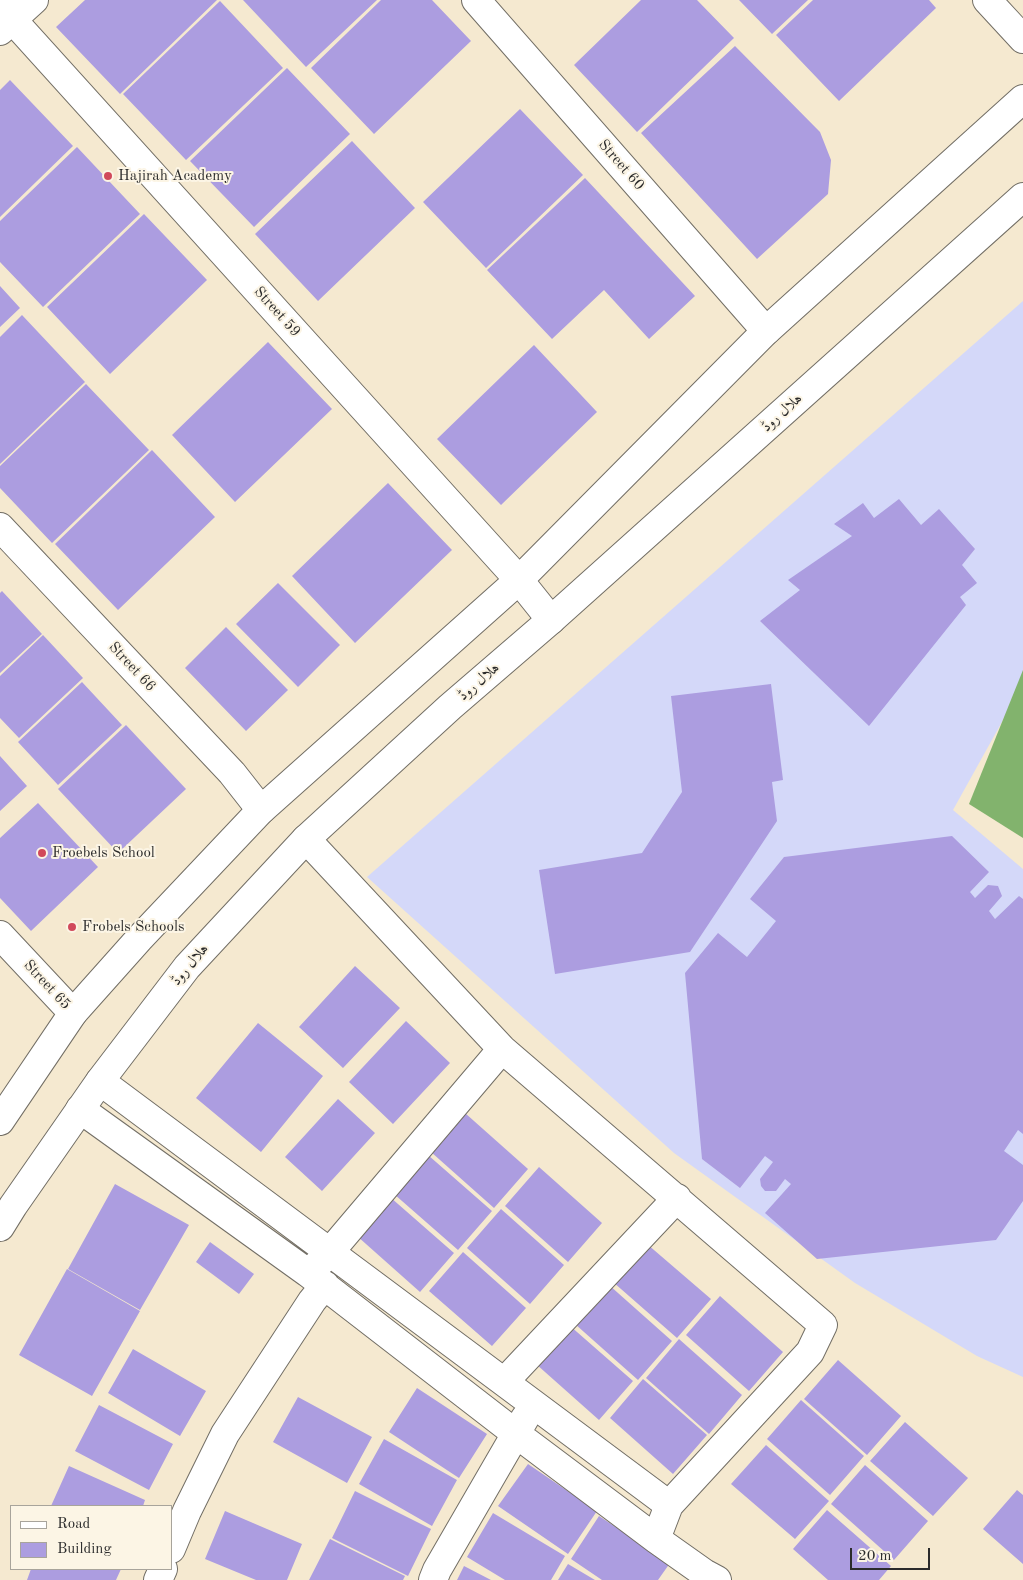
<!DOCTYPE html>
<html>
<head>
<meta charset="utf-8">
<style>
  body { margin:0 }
  #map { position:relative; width:1023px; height:1580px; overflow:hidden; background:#f5e9d0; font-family:"Old Standard TT",serif }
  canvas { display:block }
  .legend { position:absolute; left:10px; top:1505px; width:162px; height:65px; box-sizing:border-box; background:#fcf5e5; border:1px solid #a8a49b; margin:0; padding:6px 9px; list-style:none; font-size:15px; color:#2b2b2b }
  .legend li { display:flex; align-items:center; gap:10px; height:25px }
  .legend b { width:25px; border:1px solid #a8a49b }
  .scale { position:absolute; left:850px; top:1548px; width:80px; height:22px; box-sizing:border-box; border:2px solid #2b2b2b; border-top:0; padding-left:6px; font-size:15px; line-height:18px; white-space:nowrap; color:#2b2b2b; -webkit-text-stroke:4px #fcf5e5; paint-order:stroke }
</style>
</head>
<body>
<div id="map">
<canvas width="1023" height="1580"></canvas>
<ul class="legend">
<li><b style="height:6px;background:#fff"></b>Road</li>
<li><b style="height:14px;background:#ac9de0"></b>Building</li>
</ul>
<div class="scale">20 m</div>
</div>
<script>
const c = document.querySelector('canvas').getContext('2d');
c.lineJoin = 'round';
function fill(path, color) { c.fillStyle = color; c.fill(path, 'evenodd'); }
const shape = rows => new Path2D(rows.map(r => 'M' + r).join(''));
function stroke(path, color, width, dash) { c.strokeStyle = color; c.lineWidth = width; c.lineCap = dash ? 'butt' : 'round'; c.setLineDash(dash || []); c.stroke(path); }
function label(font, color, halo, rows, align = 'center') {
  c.font = font + ' "Old Standard TT",Amiri,serif'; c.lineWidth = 4; c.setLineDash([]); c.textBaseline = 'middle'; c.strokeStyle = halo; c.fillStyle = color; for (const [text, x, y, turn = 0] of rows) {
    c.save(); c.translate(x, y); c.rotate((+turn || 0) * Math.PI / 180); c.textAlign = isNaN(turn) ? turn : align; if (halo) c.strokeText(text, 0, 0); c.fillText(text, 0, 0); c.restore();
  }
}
const built = shape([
  [1023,301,1023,684,953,810,1023,869,1023,1377,977,1356,855,1283,674,1153,367,877]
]);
const forest = shape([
  [1023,670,1023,838,969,804]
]);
const building = shape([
  [85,0,217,0,120,94,56,27],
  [243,0,377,0,306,67],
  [381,0,432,0,471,41,374,134,311,68],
  [641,0,697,0,734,38,637,132,574,65],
  [739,0,808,0,772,34],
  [813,0,929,0,936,8,839,101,776,35],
  [220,1,283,68,186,160,123,94],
  [735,46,820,132,831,160,828,194,757,259,641,133],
  [287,68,350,134,254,227,190,161],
  [10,80,73,146,0,217,0,90],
  [520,109,583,175,486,268,423,202],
  [352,141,415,208,318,301,255,234],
  [77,147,140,214,43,307,0,262,0,221],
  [585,178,695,296,649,339,604,290,552,339,487,270],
  [144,214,207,280,110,374,47,307],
  [0,286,20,308,0,327],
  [22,315,85,382,0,464,0,337],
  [268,342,332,409,235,502,172,435],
  [534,345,597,412,501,505,437,439],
  [86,384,149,450,52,543,0,488,0,466],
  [152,450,215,517,118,610,55,544],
  [388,483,452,550,355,643,292,576],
  [899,499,921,525,939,509,975,549,962,565,977,583,960,597,966,605,869,726,760,621,800,590,788,580,852,536,834,524,863,503,874,518],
  [278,583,340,645,298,687,236,624],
  [2,591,42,634,0,673,0,593],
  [226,627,288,690,246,731,185,668],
  [43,635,83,678,19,738,0,718,0,676],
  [82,682,122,725,58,785,18,742],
  [771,684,783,780,772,782,777,821,690,952,555,974,539,870,642,853,682,792,671,696],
  [126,725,186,789,118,853,58,789],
  [0,756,27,786,0,811],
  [38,803,98,867,31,931,0,898,0,838],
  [952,836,989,872,970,892,975,898,988,885,998,886,1002,896,989,911,995,919,1019,896,1023,899,1023,1134,1018,1130,1004,1151,1023,1165,1023,1201,996,1240,817,1259,765,1213,791,1184,785,1179,776,1191,765,1191,761,1186,760,1179,773,1162,765,1156,740,1188,702,1159,685,973,718,933,747,957,776,921,750,899,784,857],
  [355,966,400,1008,343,1068,299,1027],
  [406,1021,450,1063,393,1124,349,1082],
  [258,1023,323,1076,261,1152,196,1098],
  [338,1099,375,1133,322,1191,285,1157],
  [465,1113,528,1169,494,1208,431,1152],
  [428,1155,492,1211,458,1250,394,1194],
  [539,1167,602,1223,568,1262,505,1206],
  [115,1184,189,1225,140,1310,68,1269],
  [390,1197,454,1253,420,1292,357,1236],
  [501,1209,564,1265,530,1304,467,1248],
  [210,1242,254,1274,239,1294,196,1262],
  [647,1244,711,1299,677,1338,613,1282],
  [463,1252,526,1308,492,1346,429,1291],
  [67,1269,140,1311,92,1396,19,1355],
  [609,1285,672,1341,638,1380,575,1324],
  [720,1296,783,1352,749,1391,686,1335],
  [569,1325,633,1381,599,1420,536,1364],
  [679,1339,742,1395,709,1434,646,1378],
  [133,1349,206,1391,180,1436,108,1393],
  [838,1360,901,1416,867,1455,804,1399],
  [643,1379,707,1435,673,1474,610,1418],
  [417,1388,487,1434,459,1478,389,1432],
  [298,1397,372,1437,347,1483,273,1442],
  [801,1400,864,1456,830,1495,767,1439],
  [99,1405,173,1444,149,1490,75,1451],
  [905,1422,968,1478,933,1516,870,1461],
  [384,1439,457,1480,432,1526,359,1484],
  [766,1445,829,1501,795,1539,731,1484],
  [528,1464,597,1511,568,1554,498,1506],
  [865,1465,928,1521,894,1560,831,1504],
  [69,1466,145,1500,143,1506,51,1506],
  [1017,1490,1023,1495,1023,1564,983,1529],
  [355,1491,431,1529,408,1576,332,1538],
  [827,1510,891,1566,879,1580,828,1580,793,1549],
  [225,1511,302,1544,287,1580,256,1580,205,1559],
  [493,1513,565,1556,551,1580,505,1580,467,1557],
  [599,1516,670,1563,658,1580,602,1580,571,1559],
  [330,1539,405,1576,403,1580,309,1580],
  [568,1564,595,1580,558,1580],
  [464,1566,491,1580,457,1580],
  [31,1569,121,1569,116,1580,27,1580]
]);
const street = shape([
  [476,0,766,331],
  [0,6,519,580,551,620],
  [0,31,34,0],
  [0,527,232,773,261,810],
  [306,839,502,1049,823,1325,810,1352,669,1505,656,1539],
  [0,935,73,1013],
  [100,1081,669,1505],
  [80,1109,308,1273,515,1433,656,1539,704,1573,717,1580],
  [316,1266,329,1253,502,1049],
  [504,1382,677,1198],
  [171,1549,187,1511,225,1434,312,1301,325,1285],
  [158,1580,163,1569],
  [433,1580,437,1570,525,1418]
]);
const secondary = shape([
  [0,1121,73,1013,139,939,261,810,519,580,766,331,1023,99],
  [0,1227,13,1206,100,1081,187,967,306,839,450,707,551,620,1023,197]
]);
const primary = shape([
  [987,0,1023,39]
]);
const markers = [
  [108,176,5,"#d1495b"],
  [42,853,5,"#d1495b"],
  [72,927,5,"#d1495b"]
];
const streetNames = [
  ["Street 60",621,165,49],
  ["Street 59",277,312,48],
  ["ہلال روڈ",782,413,-42],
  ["Street 66",132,667,47],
  ["ہلال روڈ",479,682,-41],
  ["ہلال روڈ",190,965,-50],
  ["Street 65",47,985,47]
];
const poiNames = [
  ["Hajirah Academy",118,176],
  ["Froebels School",52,853],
  ["Frobels Schools",82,927]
];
fill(built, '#d4d8f9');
fill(forest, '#82b36d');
fill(building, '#ac9de0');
stroke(street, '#726e65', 30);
stroke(secondary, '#726e65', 30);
stroke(primary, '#726e65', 30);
stroke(street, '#fff', 28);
stroke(secondary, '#fff', 28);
stroke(primary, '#fff', 28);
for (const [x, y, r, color] of markers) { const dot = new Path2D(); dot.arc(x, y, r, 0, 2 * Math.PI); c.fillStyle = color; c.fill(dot); stroke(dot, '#fcf5e5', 2); }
label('15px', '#2b2b2b', '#fcf5e5', streetNames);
label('15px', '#2b2b2b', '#fcf5e5', poiNames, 'left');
</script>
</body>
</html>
